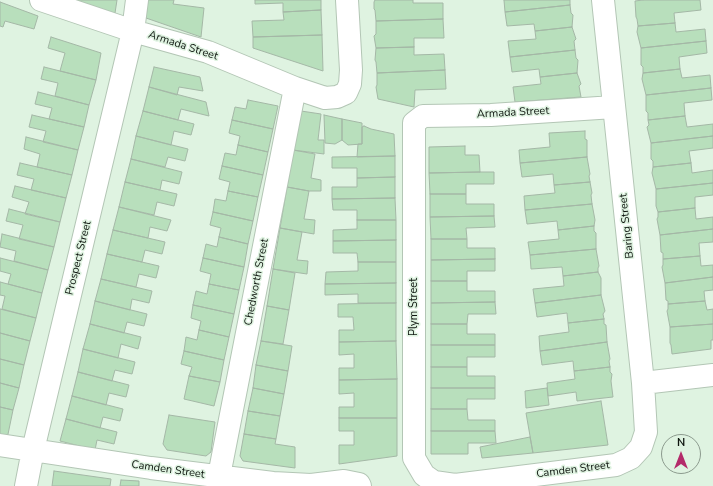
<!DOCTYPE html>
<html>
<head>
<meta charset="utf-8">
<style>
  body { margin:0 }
  #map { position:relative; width:713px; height:486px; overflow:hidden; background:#dff3e1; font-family:"Nunito Sans",sans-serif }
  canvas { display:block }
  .north { position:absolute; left:661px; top:434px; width:40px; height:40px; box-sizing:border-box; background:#dff3e1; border:1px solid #8b9a8d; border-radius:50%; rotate:0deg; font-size:11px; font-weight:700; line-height:16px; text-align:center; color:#0e150f }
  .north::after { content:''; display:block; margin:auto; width:14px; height:18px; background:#b42b6a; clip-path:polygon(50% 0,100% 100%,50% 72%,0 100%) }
</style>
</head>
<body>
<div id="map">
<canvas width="713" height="486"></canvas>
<div class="north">N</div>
</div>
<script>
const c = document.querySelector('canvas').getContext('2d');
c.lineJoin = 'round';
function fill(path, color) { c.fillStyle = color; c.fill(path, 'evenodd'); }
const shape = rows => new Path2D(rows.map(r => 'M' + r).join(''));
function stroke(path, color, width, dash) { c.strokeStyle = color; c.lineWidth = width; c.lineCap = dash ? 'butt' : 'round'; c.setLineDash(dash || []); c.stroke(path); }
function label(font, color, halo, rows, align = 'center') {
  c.font = font + ' "Nunito Sans",sans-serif'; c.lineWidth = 3; c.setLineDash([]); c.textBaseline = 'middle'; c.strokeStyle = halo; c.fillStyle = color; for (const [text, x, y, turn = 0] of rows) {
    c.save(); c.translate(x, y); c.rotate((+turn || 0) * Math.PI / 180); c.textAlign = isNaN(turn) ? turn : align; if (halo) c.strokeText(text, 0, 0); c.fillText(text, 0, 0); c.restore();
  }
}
const building = shape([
  [60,0,117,0,115,13,109,16,60,0],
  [148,0,174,0,173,4,204,8,201,37,146,18,148,0],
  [255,0,321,0,321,10,283,12,283,3,255,4,255,0],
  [375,0,413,0,413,3,443,3,443,19,376,21,375,10,374,9,374,2,375,0],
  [504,0,570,0,570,5,505,12,504,0],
  [643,0,700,0,701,10,674,13,675,23,638,26,637,19,636,17,635,1,643,0],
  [0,2,38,16,34,29,5,21,3,27,0,26,0,2],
  [570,5,571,13,573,15,572,27,535,31,534,24,507,26,505,12,570,5],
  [321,10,322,35,253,37,252,21,284,20,283,12,321,10],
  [443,19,444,38,414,38,414,47,376,48,374,36,376,34,376,21,443,19],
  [675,23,676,32,705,29,706,41,641,48,637,32,638,26,675,23],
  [572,27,576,39,574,41,575,50,510,57,508,41,536,39,535,31,572,27],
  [322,35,323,71,253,48,253,37,322,35],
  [51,37,101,53,96,80,60,71,65,53,48,48,51,37],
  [706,41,707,53,679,57,680,69,643,73,643,67,641,65,641,48,706,41],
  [414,47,414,55,444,54,445,70,377,73,376,62,375,60,376,48,414,47],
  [575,50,576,58,578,60,577,73,540,77,539,69,512,72,510,57,575,50],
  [44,67,96,80,89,105,55,96,58,83,41,79,44,67],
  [154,67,200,77,203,91,179,87,177,95,149,87,154,67],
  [680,69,682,78,710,75,711,88,646,95,642,79,643,73,680,69],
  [445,70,446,89,415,90,414,107,378,99,376,87,377,85,377,73,445,70],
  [577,73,581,84,579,86,581,97,515,102,513,87,541,84,540,77,577,73],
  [149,87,206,102,209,116,181,109,178,120,143,111,149,87],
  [711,88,712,100,684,103,685,116,648,120,648,113,646,111,646,95,711,88],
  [38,92,89,105,84,127,49,119,52,108,35,104,38,92],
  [248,100,278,106,273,129,232,120,235,107,246,109,248,100],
  [143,111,194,124,191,135,174,131,171,145,136,136,143,111],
  [301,111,321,114,318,140,324,140,324,154,293,150,301,111],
  [32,115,84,127,78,150,43,142,46,131,29,127,32,115],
  [324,115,342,119,342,140,335,144,325,143,324,115],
  [685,116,687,127,713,124,713,136,651,143,647,127,649,125,648,120,685,116],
  [342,119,362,123,362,144,348,145,342,140,342,119],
  [232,120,273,129,268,152,238,145,240,136,229,133,232,120],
  [364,126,371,129,394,134,395,156,357,157,358,144,362,144,362,127,364,126],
  [585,131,585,139,587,140,587,157,520,163,519,150,550,147,549,133,585,131],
  [136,136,188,149,185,161,168,157,165,167,131,159,136,136],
  [713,136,713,148,689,151,691,163,653,167,653,161,651,159,651,143,713,136],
  [26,137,78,150,72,175,37,167,40,154,24,149,26,137],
  [238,145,268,152,263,175,222,166,225,153,236,155,238,145],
  [465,146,465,155,479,155,480,172,429,173,429,147,465,146],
  [293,150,315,154,311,178,321,180,321,191,309,191,287,187,293,150],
  [395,156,395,177,357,178,357,168,332,168,332,157,395,156],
  [587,157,590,174,589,176,590,182,554,185,553,174,522,177,520,163,587,157],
  [131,159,182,172,179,184,162,180,160,190,125,182,131,159],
  [20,163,72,175,66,198,31,190,34,179,17,175,20,163],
  [691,163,692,173,713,170,713,183,656,189,652,173,653,167,691,163],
  [222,166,263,175,258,197,228,191,230,182,219,179,222,166],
  [480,172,494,172,494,184,466,184,466,194,430,194,429,173,480,172],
  [395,177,395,198,332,199,332,187,357,187,357,178,395,177],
  [125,182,177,194,174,206,157,202,154,215,119,207,125,182],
  [590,182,592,193,591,195,592,204,525,210,524,196,555,193,554,185,590,182],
  [713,183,713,195,695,197,695,208,658,212,656,206,656,189,713,183],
  [15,186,66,198,60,222,25,214,29,202,12,197,15,186],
  [287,187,309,191,304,219,315,220,314,234,280,228,287,187],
  [228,191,258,197,253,221,213,212,215,199,226,201,228,191],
  [430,194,466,194,466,204,494,204,494,216,430,217,430,194],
  [395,198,396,220,357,220,357,210,333,210,332,199,395,198],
  [592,204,595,220,594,226,558,230,557,221,527,224,525,210,592,204],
  [119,207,171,220,167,231,150,227,148,238,113,230,119,207],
  [695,208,696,219,713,217,713,229,660,235,657,219,658,217,658,212,695,208],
  [9,209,60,222,54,247,19,239,23,225,6,221,9,209],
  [213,212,253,221,248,244,219,237,221,228,210,225,213,212],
  [494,216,495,227,466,228,467,239,431,239,430,217,494,216],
  [357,220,396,220,396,240,333,241,333,230,357,229,357,220],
  [594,226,594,231,596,233,596,249,530,255,528,242,559,239,558,230,594,226],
  [280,228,302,232,297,260,308,261,307,274,273,269,280,228],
  [713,229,713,242,699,243,700,256,663,259,663,253,661,252,660,235,713,229],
  [113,230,165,242,162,254,145,250,142,262,107,254,113,230],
  [2,234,54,247,48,270,14,261,16,251,0,247,2,234],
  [219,237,248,244,244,267,203,258,206,244,217,247,219,237],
  [431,239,467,239,467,248,495,248,495,259,431,260,431,239],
  [396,240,396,262,358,262,357,253,333,253,333,241,396,240],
  [596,249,599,266,598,268,598,272,563,276,562,267,531,269,530,255,596,249],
  [107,254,159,266,156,278,139,274,136,287,101,279,107,254],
  [700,256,701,266,713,265,713,277,665,283,662,267,663,265,663,259,700,256],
  [0,258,48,270,42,293,8,284,11,274,0,271,0,258],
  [203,258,244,267,239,290,209,284,211,274,200,271,203,258],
  [495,259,495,271,467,271,467,281,431,281,431,260,495,259],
  [358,262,396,262,396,283,325,284,326,272,358,271,358,262],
  [273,269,295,273,289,310,267,306,273,269],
  [598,272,601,278,601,295,535,303,533,289,564,286,563,276,598,272],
  [713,277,713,290,704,291,705,301,668,304,668,301,666,300,665,283,713,277],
  [101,279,152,291,149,303,132,299,130,310,95,301,101,279],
  [431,281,467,281,467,291,495,291,495,302,431,303,431,281],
  [0,282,42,293,36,318,2,309,5,296,0,295,0,282],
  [396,283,396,303,358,303,358,294,325,295,325,284,396,283],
  [209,284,239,290,234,314,193,305,196,291,207,294,209,284],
  [601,295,605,311,603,314,604,319,568,323,567,313,537,317,535,303,601,295],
  [95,301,147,314,144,326,127,322,124,333,90,324,95,301],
  [705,301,707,310,713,309,713,324,670,327,667,311,668,309,668,304,705,301],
  [495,302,496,314,468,314,467,324,431,324,431,303,495,302],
  [396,303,396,341,339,342,339,330,354,330,353,317,338,317,338,304,396,303],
  [193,305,234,314,229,337,199,330,201,321,191,318,193,305],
  [267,306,289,310,283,344,261,341,267,306],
  [0,309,36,318,30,341,0,333,0,309],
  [604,319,604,324,606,325,607,342,540,351,539,336,569,332,568,323,604,319],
  [90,324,141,337,138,349,121,344,118,358,83,349,90,324],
  [431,324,467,324,467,334,495,334,495,345,431,345,431,324],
  [713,324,713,340,711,340,711,349,672,354,671,345,670,343,670,327,713,324],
  [199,330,229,337,224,360,184,351,186,337,197,340,199,330],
  [0,333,30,341,24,365,0,359,0,333],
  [261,341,292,346,288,371,256,365,261,341],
  [396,341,397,379,339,380,339,368,354,368,354,354,339,355,339,342,396,341],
  [607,342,610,359,609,361,610,367,574,371,573,361,542,365,540,351,607,342],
  [431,345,495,345,495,357,467,357,467,367,431,367,431,345],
  [83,349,135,362,132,374,115,370,112,381,78,372,83,349],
  [184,351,224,360,220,382,189,376,192,367,181,364,184,351],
  [0,359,24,365,19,388,0,383,0,359],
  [256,365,288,371,284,394,253,388,256,365],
  [431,367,467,367,467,376,495,376,495,388,431,388,431,367],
  [610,367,610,372,612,374,611,381,613,397,577,401,576,392,548,396,547,383,575,379,574,371,610,367],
  [78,372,129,385,126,397,109,393,106,405,72,396,78,372],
  [189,376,220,382,214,406,184,399,189,376],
  [397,379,397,418,339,418,339,407,354,407,354,393,339,394,339,380,397,379],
  [0,383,19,388,13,410,0,407,0,383],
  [253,388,284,394,280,416,248,411,253,388],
  [431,388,495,388,495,399,467,399,467,409,431,409,431,388],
  [547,388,549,405,526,408,525,391,547,388],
  [72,396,123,409,120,421,103,417,100,428,66,419,72,396],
  [601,401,608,445,533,453,526,413,601,401],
  [0,407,13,410,7,439,0,438,0,407],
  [431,409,467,409,468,420,495,420,495,431,431,431,431,409],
  [248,411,280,416,276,439,244,434,248,411],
  [169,415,215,422,211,452,206,456,167,450,163,444,169,415],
  [339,418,397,418,397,456,339,464,339,445,354,445,354,431,339,431,339,418],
  [66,419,117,432,114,444,97,440,95,450,60,441,66,419],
  [431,431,495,431,496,443,468,443,468,454,431,454,431,431],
  [244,434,276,439,275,444,295,447,295,468,243,461,240,456,244,434],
  [530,437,533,453,482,458,480,447,530,437],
  [54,471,111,479,110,486,52,486,54,471],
  [121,480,139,481,139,486,120,486,121,480]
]);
const minor = shape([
  [41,0,133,31,208,52,295,88,325,98,337,97,346,93,350,84,351,70,347,0],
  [603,0,643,383,646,432,641,447,631,458,616,465,455,485,434,482,424,475,414,458,414,123,423,116,491,115,614,107],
  [643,383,713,375],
  [0,445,151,468,273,483,311,485,344,481,359,484,360,486],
  [26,486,33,450,133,31,137,0],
  [217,486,295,88]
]);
const streetNames = [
  ["Armada Street",183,46,18],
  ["Armada Street",513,113,-3],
  ["Baring Street",627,226,-96],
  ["Prospect Street",79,258,-76],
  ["Chedworth Street",257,282,-79],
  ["Plym Street",414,307,-90],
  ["Camden Street",168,470,8],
  ["Camden Street",573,470,-7]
];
fill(building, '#b8dfbc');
stroke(building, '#a4b7a6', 1);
stroke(minor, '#b3c6b5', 24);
stroke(minor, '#fff', 22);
label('11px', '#0e150f', '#dff3e1', streetNames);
</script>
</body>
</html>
